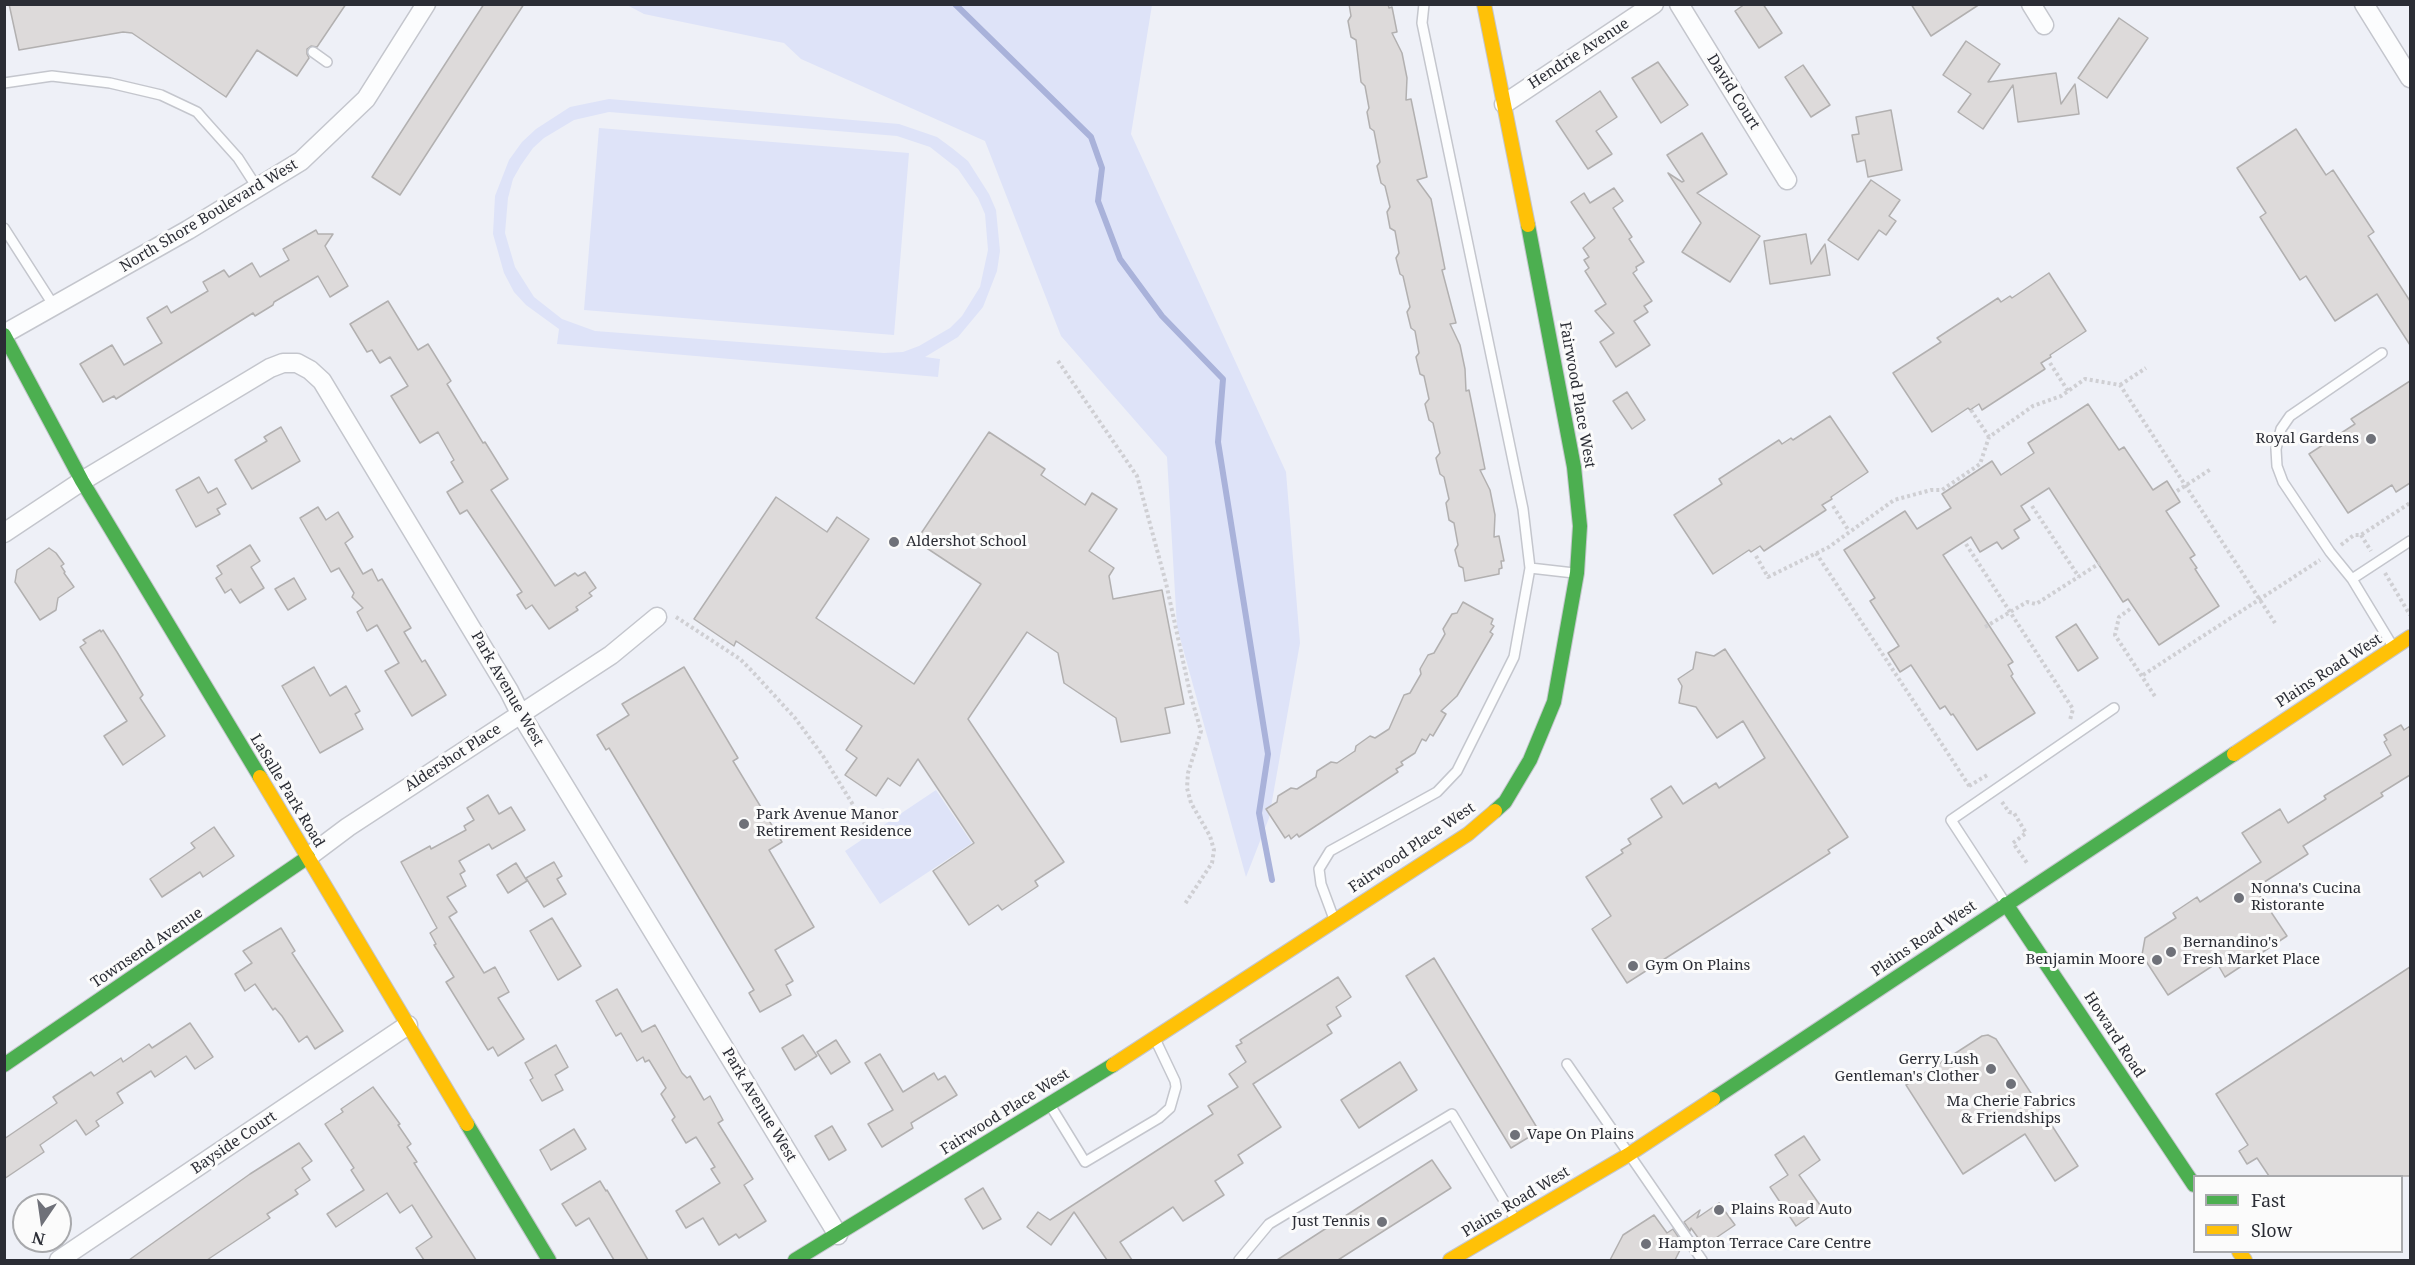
<!DOCTYPE html>
<html>
<head>
<meta charset="utf-8">
<style>
  body { margin:0 }
  #map { position:relative; width:2415px; height:1265px; overflow:hidden; background:#eef0f7; font-family:"Noto Serif",serif }
  canvas { display:block }
  .frame { position:absolute; inset:0; border:6px solid #2b2d35; pointer-events:none }
  .legend { position:absolute; left:2193px; top:1175px; width:210px; height:78px; box-sizing:border-box; background:#fbfbfb; border:2px solid #a8a9ac; margin:0; padding:8px 10px; list-style:none; font-size:18px; color:#2b2d35 }
  .legend li { display:flex; align-items:center; gap:12px; height:30px }
  .legend b { width:30px; border:2px solid #a8a9ac }
  .north { position:absolute; left:12px; top:1193px; width:60px; height:60px; box-sizing:border-box; background:#fbfbfb; border:2px solid #a8a9ac; border-radius:50%; rotate:193deg; font-size:16px; font-weight:700; line-height:24px; text-align:center; color:#2b2d35 }
  .north::after { content:''; display:block; margin:auto; width:21px; height:27px; background:#6f7179; clip-path:polygon(50% 0,100% 100%,50% 72%,0 100%) }
</style>
</head>
<body>
<div id="map">
<canvas width="2415" height="1265"></canvas>
<div class="frame"></div>
<ul class="legend">
<li><b style="height:8px;background:#4caf50"></b>Fast</li>
<li><b style="height:8px;background:#ffc107"></b>Slow</li>
</ul>
<div class="north">N</div>
</div>
<script>
const c = document.querySelector('canvas').getContext('2d');
c.lineJoin = 'round';
function fill(path, color) { c.fillStyle = color; c.fill(path, 'evenodd'); }
const shape = rows => new Path2D(rows.map(r => 'M' + r).join(''));
function stroke(path, color, width, dash) { c.strokeStyle = color; c.lineWidth = width; c.lineCap = dash ? 'butt' : 'round'; c.setLineDash(dash || []); c.stroke(path); }
function label(font, color, halo, rows, align = 'center') {
  c.font = font + ' "Noto Serif",serif'; c.lineWidth = 6; c.setLineDash([]); c.textBaseline = 'middle'; c.strokeStyle = halo; c.fillStyle = color; for (const [text, x, y, turn = 0] of rows) {
    c.save(); c.translate(x, y); c.rotate((+turn || 0) * Math.PI / 180); c.textAlign = isNaN(turn) ? turn : align; if (halo) c.strokeText(text, 0, 0); c.fillText(text, 0, 0); c.restore();
  }
}
const green = shape([
  [627,5,1152,5,1131,134,1286,472,1300,643,1269,818,1246,877,1177,627,1167,457,1061,336,985,141,801,59,784,43,644,14],
  [609,99,899,124,937,137,952,148,968,161,989,194,996,210,1000,251,997,271,983,307,958,337,925,357,940,359,938,377,557,344,559,329,526,305,514,292,504,273,493,234,495,196,509,160,522,142,536,129,570,107],
  [609,112,897,136,930,147,958,169,978,198,985,214,988,250,980,287,962,316,950,328,919,346,903,352,884,353,595,331,562,319,534,297,515,267,505,233,508,198,513,179,521,165,533,148,544,138,574,120],
  [599,128,909,153,894,335,584,310],
  [936,790,972,843,880,904,845,851]
]);
const stream = shape([
  [955,4,1091,137,1102,168,1098,201,1120,259,1162,316,1223,379,1218,442,1268,754,1259,813,1272,880]
]);
const building = shape([
  [9,4,346,4,317,47,311,46,307,49,307,54,309,58,297,76,257,50,226,97,132,33,123,32,19,50,9,4],
  [484,4,524,4,400,195,372,177,484,4],
  [1349,4,1388,4,1389,8,1392,7,1397,32,1392,33,1402,53,1407,78,1406,100,1411,99,1427,177,1417,180,1431,199,1445,269,1442,270,1456,323,1450,324,1460,345,1465,369,1466,391,1469,390,1485,469,1480,470,1490,490,1495,515,1494,537,1499,536,1504,561,1501,561,1502,568,1499,569,1499,574,1465,581,1463,568,1459,566,1455,550,1458,545,1454,523,1449,520,1446,503,1449,499,1444,477,1440,474,1436,458,1440,453,1433,423,1429,420,1425,404,1429,399,1424,376,1420,374,1416,357,1419,353,1415,331,1411,328,1407,312,1410,307,1403,276,1400,274,1396,258,1399,253,1395,231,1390,228,1387,212,1390,207,1385,186,1381,183,1377,166,1380,162,1374,131,1370,128,1367,112,1369,108,1365,86,1361,82,1356,40,1351,37,1348,21,1351,16,1349,4],
  [1745,4,1763,4,1782,33,1759,48,1735,11,1745,4],
  [1911,4,1980,4,1931,36,1911,4],
  [2119,18,2148,38,2107,98,2078,78,2119,18],
  [1966,41,2000,64,1988,82,2056,73,2061,104,2075,84,2079,114,2018,122,2013,85,1983,129,1958,112,1971,94,1943,75,1966,41],
  [1658,62,1688,105,1661,123,1632,78,1658,62],
  [1803,65,1830,105,1811,117,1785,77,1803,65],
  [1600,91,1617,117,1596,131,1612,154,1588,169,1556,121,1600,91],
  [1891,110,1902,170,1868,177,1865,160,1857,162,1852,135,1859,134,1856,117,1891,110],
  [2296,129,2326,175,2333,170,2374,232,2368,236,2410,301,2410,345,2377,294,2335,321,2306,276,2300,280,2260,217,2266,213,2237,168,2296,129],
  [1702,133,1727,174,1697,193,1760,236,1730,282,1682,252,1701,223,1668,173,1682,182,1684,181,1667,155,1702,133],
  [1871,180,1900,200,1889,216,1896,221,1886,235,1879,230,1858,260,1828,240,1871,180],
  [1614,188,1623,201,1613,208,1632,237,1629,239,1644,262,1636,267,1637,270,1633,273,1652,301,1644,306,1648,312,1634,321,1650,345,1616,367,1600,342,1614,333,1595,311,1606,304,1585,271,1589,268,1584,260,1589,257,1583,248,1595,238,1571,202,1584,193,1590,203,1614,188],
  [316,230,318,234,333,234,325,246,348,286,330,297,318,276,274,302,273,305,255,316,253,313,116,399,114,396,103,402,80,364,112,345,124,365,162,343,147,318,167,306,171,313,208,291,203,282,224,270,229,277,252,263,260,277,289,260,283,249,316,230],
  [1806,234,1811,264,1825,244,1830,275,1770,284,1764,241,1806,234],
  [2049,273,2086,331,2050,355,2051,357,2041,363,2045,369,1982,410,1979,404,1970,410,1968,408,1932,432,1893,373,1941,342,1937,338,1998,298,2001,302,2010,296,2012,298,2049,273],
  [388,301,418,350,428,344,451,381,447,384,483,443,485,442,508,479,491,490,555,586,575,573,578,576,585,572,596,588,589,593,592,596,576,607,578,610,549,629,532,605,526,609,517,595,522,592,467,510,460,514,447,492,463,482,451,462,454,460,438,432,420,443,391,396,408,386,390,357,380,363,372,350,367,352,350,324,388,301],
  [2410,381,2410,483,2396,492,2392,485,2348,513,2309,454,2355,424,2351,419,2410,381],
  [1627,392,1645,420,1632,429,1613,401,1627,392],
  [2088,404,2119,450,2124,447,2153,490,2167,481,2180,502,2166,511,2195,555,2190,558,2197,568,2195,569,2219,606,2159,645,2128,599,2123,602,2049,488,2021,506,2030,520,2014,530,2019,538,2002,549,1997,542,1980,552,1971,537,1943,555,2013,662,2008,665,2013,674,2011,676,2035,713,1977,750,1953,714,1951,715,1945,706,1940,709,1911,665,1900,672,1888,653,1899,646,1870,601,1875,598,1844,550,1905,511,1917,529,1951,508,1942,494,1992,461,2001,475,2034,453,2028,443,2088,404],
  [1830,416,1868,472,1831,497,1832,499,1822,505,1826,510,1764,551,1760,546,1751,552,1749,550,1713,574,1674,515,1722,484,1719,479,1779,440,1782,444,1791,438,1793,440,1830,416],
  [281,427,300,461,252,489,235,460,267,441,264,437,281,427],
  [989,432,1045,469,1041,475,1085,505,1092,493,1117,509,1089,551,1114,568,1109,576,1113,599,1162,590,1184,704,1165,708,1170,733,1121,742,1116,718,1064,683,1058,653,1027,632,968,719,1064,862,1035,881,1038,886,1002,910,998,905,969,925,933,871,974,843,918,759,900,786,888,778,876,796,845,775,857,758,846,750,862,726,736,641,734,646,694,619,776,497,827,532,837,517,869,539,816,618,914,684,981,584,916,541,989,432],
  [199,477,208,493,217,488,226,504,217,509,220,514,196,527,176,490,199,477],
  [318,507,326,520,338,512,353,537,345,543,363,574,372,569,378,581,382,579,411,628,404,632,422,662,425,660,446,695,412,716,385,671,399,663,377,625,367,631,357,612,363,608,352,597,354,593,339,568,331,572,300,518,318,507],
  [250,545,260,561,251,567,264,588,240,603,231,589,225,593,216,578,222,574,217,566,250,545],
  [49,548,56,553,64,564,61,566,65,572,64,573,74,587,58,598,56,610,40,620,15,582,17,570,49,548],
  [294,578,306,599,288,610,275,589,294,578],
  [1463,602,1493,619,1491,624,1494,626,1490,632,1493,634,1457,696,1441,711,1446,714,1433,736,1430,734,1426,741,1422,739,1415,753,1401,762,1403,765,1396,769,1398,772,1299,837,1297,834,1291,839,1289,835,1285,838,1266,809,1277,802,1278,796,1291,788,1297,789,1316,777,1317,771,1331,762,1337,763,1355,751,1356,746,1370,736,1375,738,1389,729,1404,695,1410,693,1421,674,1420,669,1428,655,1434,653,1445,634,1443,629,1452,614,1457,613,1463,602],
  [2076,624,2098,658,2078,671,2056,637,2076,624],
  [100,630,101,632,103,630,117,652,143,695,140,698,165,736,123,765,104,736,127,721,80,647,86,643,83,640,100,630],
  [1725,649,1848,837,1828,850,1830,853,1627,983,1592,929,1611,916,1586,877,1623,853,1621,850,1631,844,1628,839,1662,817,1651,799,1671,786,1683,804,1716,783,1719,788,1765,758,1743,721,1717,738,1696,707,1679,703,1682,686,1678,679,1693,669,1696,652,1714,656,1725,649],
  [314,667,330,696,346,686,360,711,355,714,363,729,320,753,282,686,314,667],
  [684,667,738,758,733,761,782,842,769,850,814,927,775,950,793,981,786,985,791,995,760,1012,749,993,754,990,609,748,606,750,597,735,629,715,622,704,684,667],
  [2401,725,2404,730,2410,726,2410,775,2381,793,2383,796,2303,846,2308,854,2255,888,2287,936,2225,977,2217,963,2168,995,2142,955,2145,938,2176,918,2173,913,2197,897,2200,902,2261,862,2242,833,2280,809,2288,823,2326,799,2324,796,2391,755,2384,742,2387,740,2384,735,2401,725],
  [488,795,499,814,511,807,525,830,492,849,489,844,459,861,465,871,460,874,466,886,447,897,457,912,449,917,484,973,495,967,509,992,498,998,524,1039,498,1056,493,1047,488,1050,446,982,454,977,434,945,436,944,430,933,437,928,401,862,430,846,431,849,466,830,464,826,474,820,467,808,488,795],
  [214,827,234,856,203,877,200,872,162,897,150,879,195,848,191,843,214,827],
  [554,862,562,876,557,879,566,894,544,907,526,878,554,862],
  [516,863,527,881,508,893,497,875,516,863],
  [552,918,581,966,558,980,530,931,552,918],
  [281,928,295,951,292,953,343,1031,315,1049,307,1036,299,1042,282,1016,275,1008,273,1010,255,984,245,991,235,974,252,963,243,951,281,928],
  [1434,958,1539,1131,1511,1148,1406,976,1434,958],
  [2410,967,2410,1176,2269,1176,2257,1158,2247,1164,2239,1151,2248,1145,2216,1094,2410,967],
  [1338,977,1351,997,1336,1007,1341,1016,1327,1025,1332,1033,1253,1084,1281,1127,1238,1155,1243,1163,1215,1181,1224,1195,1183,1221,1173,1207,1120,1242,1132,1260,1107,1260,1074,1212,1051,1245,1027,1227,1038,1212,1050,1220,1213,1114,1208,1106,1238,1087,1229,1074,1246,1062,1236,1046,1242,1043,1240,1040,1338,977],
  [617,989,642,1032,655,1025,682,1073,687,1078,690,1076,704,1100,710,1096,723,1120,718,1123,753,1179,744,1185,766,1221,739,1238,736,1234,719,1245,703,1218,686,1228,676,1211,720,1183,711,1169,715,1167,696,1137,686,1143,672,1120,675,1117,661,1094,666,1088,649,1060,645,1062,643,1057,637,1061,621,1033,616,1036,596,1001,617,989],
  [190,1023,213,1057,195,1069,186,1056,155,1077,151,1071,117,1093,123,1103,96,1121,99,1126,86,1135,76,1120,40,1145,44,1152,4,1179,4,1139,57,1103,53,1097,91,1072,94,1076,121,1058,123,1062,149,1044,152,1048,190,1023],
  [803,1035,817,1056,795,1070,782,1048,803,1035],
  [1988,1035,1996,1039,2078,1166,2055,1181,2025,1134,1963,1174,1906,1085,1982,1036,1988,1035],
  [836,1040,850,1062,831,1074,817,1052,836,1040],
  [556,1045,568,1067,555,1075,563,1090,542,1101,530,1080,533,1078,525,1063,556,1045],
  [880,1054,903,1092,934,1073,938,1080,945,1076,957,1095,911,1123,913,1128,882,1147,868,1124,893,1110,865,1063,880,1054],
  [1400,1062,1417,1090,1359,1128,1341,1100,1400,1062],
  [373,1087,400,1124,398,1125,411,1144,407,1147,417,1162,414,1163,476,1260,424,1260,416,1248,432,1237,412,1205,400,1213,387,1193,336,1227,327,1214,364,1190,351,1170,354,1168,325,1124,343,1112,341,1109,373,1087],
  [832,1126,846,1150,829,1160,815,1136,832,1126],
  [574,1129,586,1149,551,1170,540,1150,574,1129],
  [1804,1136,1820,1160,1799,1175,1822,1208,1796,1226,1770,1187,1788,1175,1775,1155,1804,1136],
  [299,1143,312,1161,302,1168,310,1180,295,1190,298,1194,267,1214,270,1218,207,1260,129,1260,250,1174,299,1143],
  [1432,1160,1451,1188,1338,1260,1277,1260,1432,1160],
  [600,1181,606,1191,607,1190,648,1260,614,1260,589,1218,576,1226,562,1204,600,1181],
  [983,1188,1001,1219,983,1229,965,1199,983,1188],
  [1719,1203,1735,1225,1704,1246,1691,1228,1690,1231,1684,1222,1700,1210,1697,1218,1719,1203],
  [1654,1215,1667,1233,1673,1229,1683,1244,1675,1260,1610,1260,1623,1235,1654,1215]
]);
const path = shape([
  [1058,361,1137,476,1166,583,1190,693,1201,731,1188,773,1187,788,1191,803,1210,836,1214,850,1212,863,1185,904],
  [2050,363,2068,391],
  [2120,385,2146,368],
  [1971,410,1989,437],
  [2177,491,2211,469],
  [1833,506,1849,531],
  [2032,506,2079,577],
  [2361,535,2371,551],
  [1966,544,2073,709,2070,720],
  [2341,545,2354,535,2361,535,2410,503],
  [1816,553,1970,787],
  [1756,556,1768,577,1829,547,1894,500,1931,490,1942,490,1980,464,1989,437,2033,406,2061,396,2085,379,2120,385,2275,623],
  [2385,573,2410,615],
  [2130,609,2119,617,2115,635,2156,698],
  [676,617,740,659,752,671,795,718,823,756,871,834],
  [1985,627,2027,602,2036,604,2100,563],
  [2143,675,2320,560],
  [1969,786,1989,774],
  [2002,802,2009,812,2014,813,2026,833,2013,843,2027,863]
]);
const lane = shape([
  [313,52,327,62],
  [4,83,52,76,110,83,161,95,197,112,204,120,238,158,258,189],
  [4,228,54,306],
  [2382,353,2290,416,2281,429,2276,449,2277,466,2283,482,2330,552,2352,579,2392,645],
  [1530,568,1574,573],
  [2352,579,2410,541],
  [2004,901,1951,820,2114,708],
  [1334,919,1321,884,1319,869,1330,851,1437,792,1457,771,1514,657,1530,568,1523,509,1422,23,1424,4],
  [1567,1064,1702,1260],
  [1050,1105,1085,1162,1159,1118,1170,1108,1176,1087,1175,1081,1156,1041],
  [1239,1260,1269,1224,1452,1114,1515,1219]
]);
const street = shape([
  [1679,4,1787,180],
  [2031,4,2044,25],
  [2364,4,2410,78],
  [1504,104,1654,4],
  [4,334,188,230,301,161,366,99,426,4],
  [4,533,82,481,270,368,283,363,297,363,310,370,322,381,509,691,520,713,838,1235],
  [308,857,348,827,611,655,657,617],
  [59,1260,408,1025]
]);
const fast = shape([
  [4,335,82,481,260,777],
  [1495,811,1505,802,1530,760,1554,702,1577,573,1580,526,1574,467,1528,225],
  [2006,904,2194,1185],
  [4,1065,308,857],
  [1713,1099,2234,754],
  [467,1124,549,1260],
  [795,1260,1113,1065]
]);
const slow = shape([
  [1484,4,1528,225],
  [2234,754,2410,637],
  [260,777,467,1124],
  [1113,1065,1468,834,1495,811],
  [2239,1252,2245,1260],
  [1450,1260,1628,1155,1713,1099]
]);
const markers = [
  [2371,439,6,"#6f7179"],
  [894,542,6,"#6f7179"],
  [744,824,6,"#6f7179"],
  [2239,898,6,"#6f7179"],
  [2171,952,6,"#6f7179"],
  [2157,960,6,"#6f7179"],
  [1633,966,6,"#6f7179"],
  [1991,1069,6,"#6f7179"],
  [2011,1084,6,"#6f7179"],
  [1515,1135,6,"#6f7179"],
  [1719,1210,6,"#6f7179"],
  [1382,1222,6,"#6f7179"],
  [1646,1244,6,"#6f7179"]
];
const streetNames = [
  ["Hendrie Avenue",1579,54,-33],
  ["David Court",1733,92,58],
  ["North Shore Boulevard West",209,216,-31],
  ["Fairwood Place West",1577,395,80],
  ["Plains Road West",2329,671,-33],
  ["Park Avenue West",507,689,60],
  ["Aldershot Place",453,758,-33],
  ["LaSalle Park Road",287,791,59],
  ["Fairwood Place West",1412,848,-34],
  ["Plains Road West",1924,939,-34],
  ["Townsend Avenue",147,948,-34],
  ["Howard Road",2114,1035,57],
  ["Park Avenue West",759,1105,59],
  ["Fairwood Place West",1005,1112,-32],
  ["Bayside Court",234,1143,-34],
  ["Plains Road West",1516,1202,-31]
];
const poiNames = [
  ["Royal Gardens",2359,439,"right"],
  ["Aldershot School",906,542],
  ["Park Avenue Manor",756,815],
  ["Retirement Residence",756,832],
  ["Nonna's Cucina",2251,889],
  ["Ristorante",2251,906],
  ["Bernandino's",2183,943],
  ["Fresh Market Place",2183,960],
  ["Benjamin Moore",2145,960,"right"],
  ["Gym On Plains",1645,966],
  ["Gerry Lush",1979,1060,"right"],
  ["Gentleman's Clother",1979,1077,"right"],
  ["Ma Cherie Fabrics",2011,1102,"center"],
  ["& Friendships",2011,1119,"center"],
  ["Vape On Plains",1527,1135],
  ["Plains Road Auto",1731,1210],
  ["Just Tennis",1370,1222,"right"],
  ["Hampton Terrace Care Centre",1658,1244]
];
fill(green, '#dee3f8');
stroke(stream, '#a9b2da', 6);
fill(building, '#dddada');
stroke(building, '#b2b0b0', 1.5);
stroke(lane, '#c4c6cd', 12);
stroke(street, '#c4c6cd', 21);
stroke(fast, '#c4c6cd', 16);
stroke(slow, '#c4c6cd', 16);
stroke(path, '#cfcfd3', 4, [3, 3]);
stroke(lane, '#fcfdfe', 9);
stroke(street, '#fcfdfe', 18);
stroke(fast, '#4caf50', 14);
stroke(slow, '#ffc107', 14);
for (const [x, y, r, color] of markers) { const dot = new Path2D(); dot.arc(x, y, r, 0, 2 * Math.PI); c.fillStyle = color; c.fill(dot); stroke(dot, '#fbfbfb', 2); }
label('15px', '#2b2d35', '#fbfbfb', streetNames);
label('15px', '#2b2d35', '#fbfbfb', poiNames, 'left');
</script>
</body>
</html>
